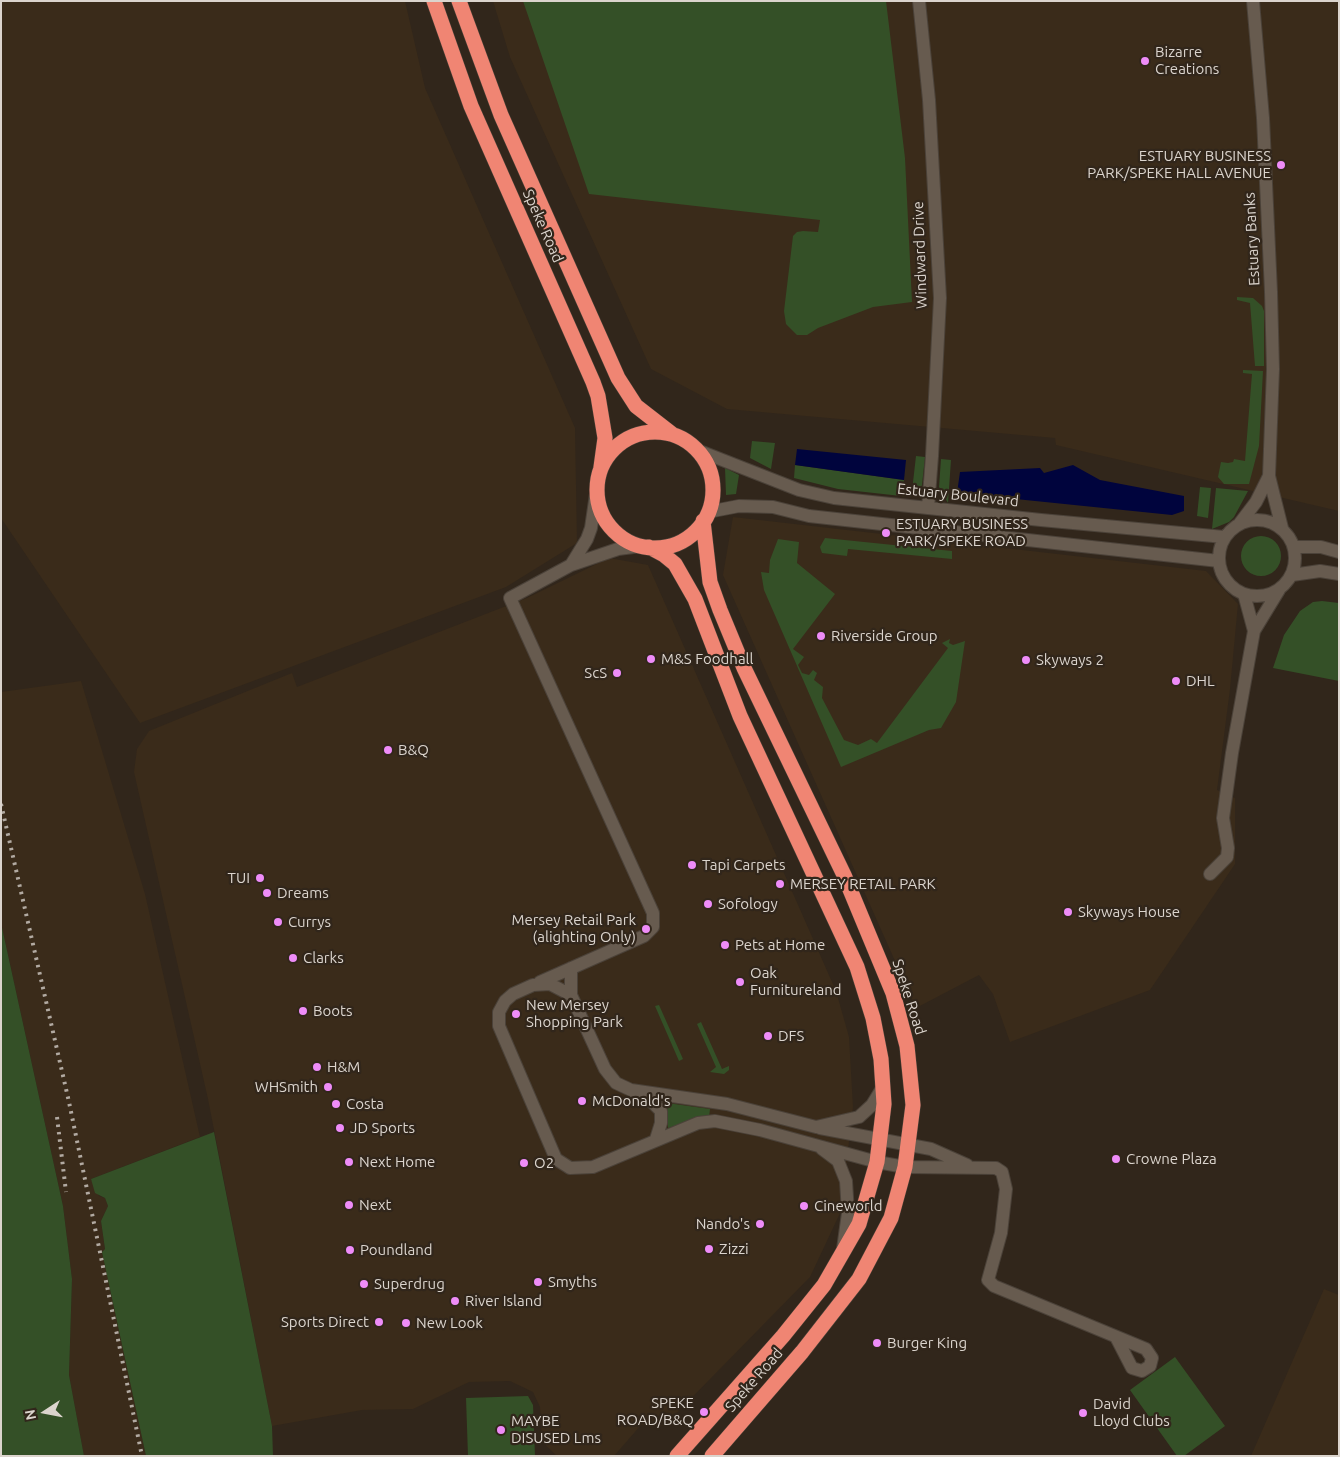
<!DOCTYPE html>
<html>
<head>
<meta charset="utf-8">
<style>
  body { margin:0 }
  #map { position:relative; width:1340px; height:1457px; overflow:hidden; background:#31261b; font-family:Ubuntu,sans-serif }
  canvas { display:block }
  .frame { position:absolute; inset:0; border:2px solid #dbd4cd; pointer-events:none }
  .north { position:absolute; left:20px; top:1387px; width:50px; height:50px; -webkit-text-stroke:4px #31261b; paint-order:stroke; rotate:259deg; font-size:14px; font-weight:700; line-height:20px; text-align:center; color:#dbd4cd }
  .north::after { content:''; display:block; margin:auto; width:18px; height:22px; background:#dbd4cd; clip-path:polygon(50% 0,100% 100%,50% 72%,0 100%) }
</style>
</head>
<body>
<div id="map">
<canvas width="1340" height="1457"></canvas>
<div class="frame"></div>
<div class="north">N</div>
</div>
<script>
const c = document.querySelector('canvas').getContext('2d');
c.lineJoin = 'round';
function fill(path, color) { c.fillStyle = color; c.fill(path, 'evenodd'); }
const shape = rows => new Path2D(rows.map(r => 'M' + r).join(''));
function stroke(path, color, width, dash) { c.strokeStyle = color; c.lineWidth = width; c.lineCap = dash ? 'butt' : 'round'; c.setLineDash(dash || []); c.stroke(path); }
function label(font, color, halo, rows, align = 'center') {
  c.font = font + ' Ubuntu,sans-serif'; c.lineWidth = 4.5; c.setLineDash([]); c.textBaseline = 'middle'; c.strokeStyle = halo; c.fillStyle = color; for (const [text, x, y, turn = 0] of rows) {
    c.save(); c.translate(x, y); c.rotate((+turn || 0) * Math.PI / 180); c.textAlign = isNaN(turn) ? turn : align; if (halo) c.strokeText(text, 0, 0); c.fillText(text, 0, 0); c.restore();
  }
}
const built = shape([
  [1,1,405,1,425,88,575,428,577,543,506,587,140,723,1,518],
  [493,1,1339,1,1339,511,1056,445,1055,438,727,409,651,369,510,57],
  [733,517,1206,571,1238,604,1230,689,1217,790,1235,798,1235,864,1150,990,1010,1042,993,994,979,975,916,1008,723,575],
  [609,558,648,565,836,991,849,1037,853,1107,841,1211,810,1277,664,1426,641,1425,614,1456,557,1456,542,1442,540,1407,533,1392,510,1381,469,1382,413,1409,362,1410,272,1426,208,1099,134,772,137,749,149,731,292,673,297,687,527,598],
  [81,681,145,894,200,1137,91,1179,99,1196,105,1198,108,1206,101,1221,105,1249,102,1252,146,1456,84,1456,69,1375,72,1279,63,1206,1,923,1,692],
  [1324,1289,1339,1295,1339,1456,1251,1456]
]);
const green = shape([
  [523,1,886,1,905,158,912,302,873,307,818,328,807,335,797,335,786,324,784,311,793,236,797,232,803,231,818,232,820,220,589,194],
  [1237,297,1253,298,1262,306,1264,311,1264,366,1255,366,1250,303,1237,300],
  [1243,370,1263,371,1259,446,1249,484,1224,484,1218,477,1221,462,1228,463,1233,462,1234,459,1245,461,1252,374,1243,373],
  [752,441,775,443,771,469,750,458],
  [916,456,925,457,922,485,919,491,910,497,838,489,794,478,795,465,904,480,903,491,912,491],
  [941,459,951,460,948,503,939,487],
  [725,468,739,475,736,494,726,495],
  [1200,487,1211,488,1208,518,1197,516],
  [1216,488,1248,491,1234,517,1229,522,1212,529],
  '1241 556a20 20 0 1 1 40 0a20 20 0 1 1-40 0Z',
  [825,538,952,551,952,559,848,549,847,556,822,553,820,547],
  [778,539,799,542,797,563,835,594,793,649,804,657,798,665,802,673,809,675,813,670,817,673,814,680,823,687,822,698,844,740,858,745,871,739,877,743,948,648,942,643,950,639,949,643,953,645,965,641,956,702,941,728,929,730,841,767,764,590,761,572,769,573,770,560],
  [1322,601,1339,603,1339,681,1273,668,1284,635,1300,611,1313,602],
  [1,923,63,1206,72,1279,69,1375,84,1456,1,1456],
  [659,1005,683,1059,679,1061,655,1006],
  [701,1022,722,1069,729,1066,729,1070,724,1074,710,1072,716,1067,697,1024],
  [667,1103,710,1109,709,1117,668,1128],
  [214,1132,272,1426,273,1456,146,1456,102,1252,105,1249,101,1221,108,1206,105,1198,95,1193,91,1179],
  [1175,1357,1225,1426,1184,1456,1177,1456,1130,1390],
  [528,1396,533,1405,535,1456,468,1456,466,1398]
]);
const water = shape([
  [797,449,906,460,904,480,795,465],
  [1073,465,1100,480,1184,496,1184,511,1172,515,957,493,960,472,1040,468,1044,473]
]);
const street = shape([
  [919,1,929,100,940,298,932,456,928,508],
  [1253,1,1263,118,1271,292,1273,369,1269,476,1282,528],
  [697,450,799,490,834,498,1041,520,1224,537],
  [708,512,739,506,773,507,809,516,1219,561],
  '1219 558a38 38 0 1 1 76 0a38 38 0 1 1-76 0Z',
  [1240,523,1256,502,1269,476],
  [1294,547,1321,547,1339,552],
  [571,565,587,539,591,528,597,487],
  [1292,575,1320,571,1339,574],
  [1244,594,1254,631],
  [1210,874,1227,857,1228,848,1223,818,1232,753,1254,631,1279,590],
  [571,968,571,995],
  [540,982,644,936,653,927,653,913,510,598,571,565,618,549,641,546],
  [883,1087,872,1105,859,1117,816,1127,727,1104,631,1090,616,1083,605,1069,571,995,550,984,533,985,513,994,505,1001,499,1012,499,1026,556,1159,570,1168,593,1167,698,1123,715,1121,760,1130,877,1162,905,1167,996,1168,1002,1172,1006,1189,1001,1233,988,1280,994,1286,1146,1349,1152,1358,1150,1366,1142,1371,1132,1368,1116,1337],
  [636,1098,652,1102,661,1111,661,1123,656,1139],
  [820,1128,931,1149,967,1165],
  [822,1149,838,1161,846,1181,848,1213,843,1249]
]);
const highway = shape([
  [434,1,471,106,593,382,598,396,605,438,601,467],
  [459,1,501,115,618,378,636,406,672,434],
  '597 490a58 58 0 1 1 116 0a58 58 0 1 1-116 0Z',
  [703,521,710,582,720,610,744,668,844,875,893,993,907,1046,913,1105,905,1167,891,1218,859,1279,802,1352,712,1456],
  [649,547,664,555,675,564,695,599,740,716,857,967,873,1018,881,1059,884,1104,877,1162,859,1224,824,1285,783,1336,677,1456]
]);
const rail = shape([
  [1,804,69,1102,142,1456],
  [57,1117,66,1192]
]);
const markers = [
  [1145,61,5,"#ee8cf8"],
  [1281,165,5,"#ee8cf8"],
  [886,533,5,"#ee8cf8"],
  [821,636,5,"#ee8cf8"],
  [651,659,5,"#ee8cf8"],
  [1026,660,5,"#ee8cf8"],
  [617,673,5,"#ee8cf8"],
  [1176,681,5,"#ee8cf8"],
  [388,750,5,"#ee8cf8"],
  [692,865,5,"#ee8cf8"],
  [260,878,5,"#ee8cf8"],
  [780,884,5,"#ee8cf8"],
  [267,893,5,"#ee8cf8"],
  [708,904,5,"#ee8cf8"],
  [1068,912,5,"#ee8cf8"],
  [278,922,5,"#ee8cf8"],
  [646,929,5,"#ee8cf8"],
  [725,945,5,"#ee8cf8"],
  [293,958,5,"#ee8cf8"],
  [740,982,5,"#ee8cf8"],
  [303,1011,5,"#ee8cf8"],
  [516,1014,5,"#ee8cf8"],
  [768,1036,5,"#ee8cf8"],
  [317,1067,5,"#ee8cf8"],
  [328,1087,5,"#ee8cf8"],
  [582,1101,5,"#ee8cf8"],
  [336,1104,5,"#ee8cf8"],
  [340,1128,5,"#ee8cf8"],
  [1116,1159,5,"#ee8cf8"],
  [349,1162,5,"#ee8cf8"],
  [524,1163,5,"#ee8cf8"],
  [349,1205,5,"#ee8cf8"],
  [804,1206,5,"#ee8cf8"],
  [760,1224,5,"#ee8cf8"],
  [709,1249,5,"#ee8cf8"],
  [350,1250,5,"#ee8cf8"],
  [538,1282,5,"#ee8cf8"],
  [364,1284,5,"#ee8cf8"],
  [455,1301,5,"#ee8cf8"],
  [379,1322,5,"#ee8cf8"],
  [406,1323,5,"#ee8cf8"],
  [877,1343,5,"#ee8cf8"],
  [704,1412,5,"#ee8cf8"],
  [1083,1413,5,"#ee8cf8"],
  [501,1430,5,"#ee8cf8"]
];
const poiNames = [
  ["Bizarre",1155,52],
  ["Creations",1155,69],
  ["ESTUARY BUSINESS",1271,156,"right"],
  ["PARK/SPEKE HALL AVENUE",1271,173,"right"],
  ["ESTUARY BUSINESS",896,524],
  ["PARK/SPEKE ROAD",896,541],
  ["Riverside Group",831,636],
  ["M&S Foodhall",661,659],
  ["Skyways 2",1036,660],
  ["ScS",607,673,"right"],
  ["DHL",1186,681],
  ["B&Q",398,750],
  ["Tapi Carpets",702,865],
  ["TUI",250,878,"right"],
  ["MERSEY RETAIL PARK",790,884],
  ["Dreams",277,893],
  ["Sofology",718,904],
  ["Skyways House",1078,912],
  ["Mersey Retail Park",636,920,"right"],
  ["(alighting Only)",636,937,"right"],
  ["Currys",288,922],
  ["Pets at Home",735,945],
  ["Clarks",303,958],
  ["Oak",750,973],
  ["Furnitureland",750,990],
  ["New Mersey",526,1005],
  ["Shopping Park",526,1022],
  ["Boots",313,1011],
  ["DFS",778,1036],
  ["H&M",327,1067],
  ["WHSmith",318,1087,"right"],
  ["McDonald's",592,1101],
  ["Costa",346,1104],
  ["JD Sports",350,1128],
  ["Crowne Plaza",1126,1159],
  ["Next Home",359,1162],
  ["O2",534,1163],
  ["Next",359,1205],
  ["Cineworld",814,1206],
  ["Nando's",750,1224,"right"],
  ["Zizzi",719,1249],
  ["Poundland",360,1250],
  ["Smyths",548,1282],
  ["Superdrug",374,1284],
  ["River Island",465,1301],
  ["Sports Direct",369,1322,"right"],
  ["New Look",416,1323],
  ["Burger King",887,1343],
  ["SPEKE",694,1403,"right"],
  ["ROAD/B&Q",694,1420,"right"],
  ["David",1093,1404],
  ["Lloyd Clubs",1093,1421],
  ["MAYBE",511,1421],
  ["DISUSED Lms",511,1438]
];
const streetNames = [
  ["Speke Road",543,226,66],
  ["Estuary Banks",1252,239,-93],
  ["Windward Drive",920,255,-92],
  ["Estuary Boulevard",958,495,6],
  ["Speke Road",909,997,72],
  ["Speke Road",754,1380,-49]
];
fill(built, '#3a2b1a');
fill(green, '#345027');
fill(water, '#00043d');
stroke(street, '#4b4239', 14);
stroke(highway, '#4b4239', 16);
stroke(street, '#675b4f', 12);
stroke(highway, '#f08573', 15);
stroke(rail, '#b2aaa2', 4, [2.5, 5]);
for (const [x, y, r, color] of markers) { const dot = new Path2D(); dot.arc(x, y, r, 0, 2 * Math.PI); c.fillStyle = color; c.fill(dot); stroke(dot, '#31261b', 2); }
label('15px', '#dbd4cd', '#31261b', poiNames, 'left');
label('15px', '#dbd4cd', '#31261b', streetNames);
</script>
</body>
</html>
